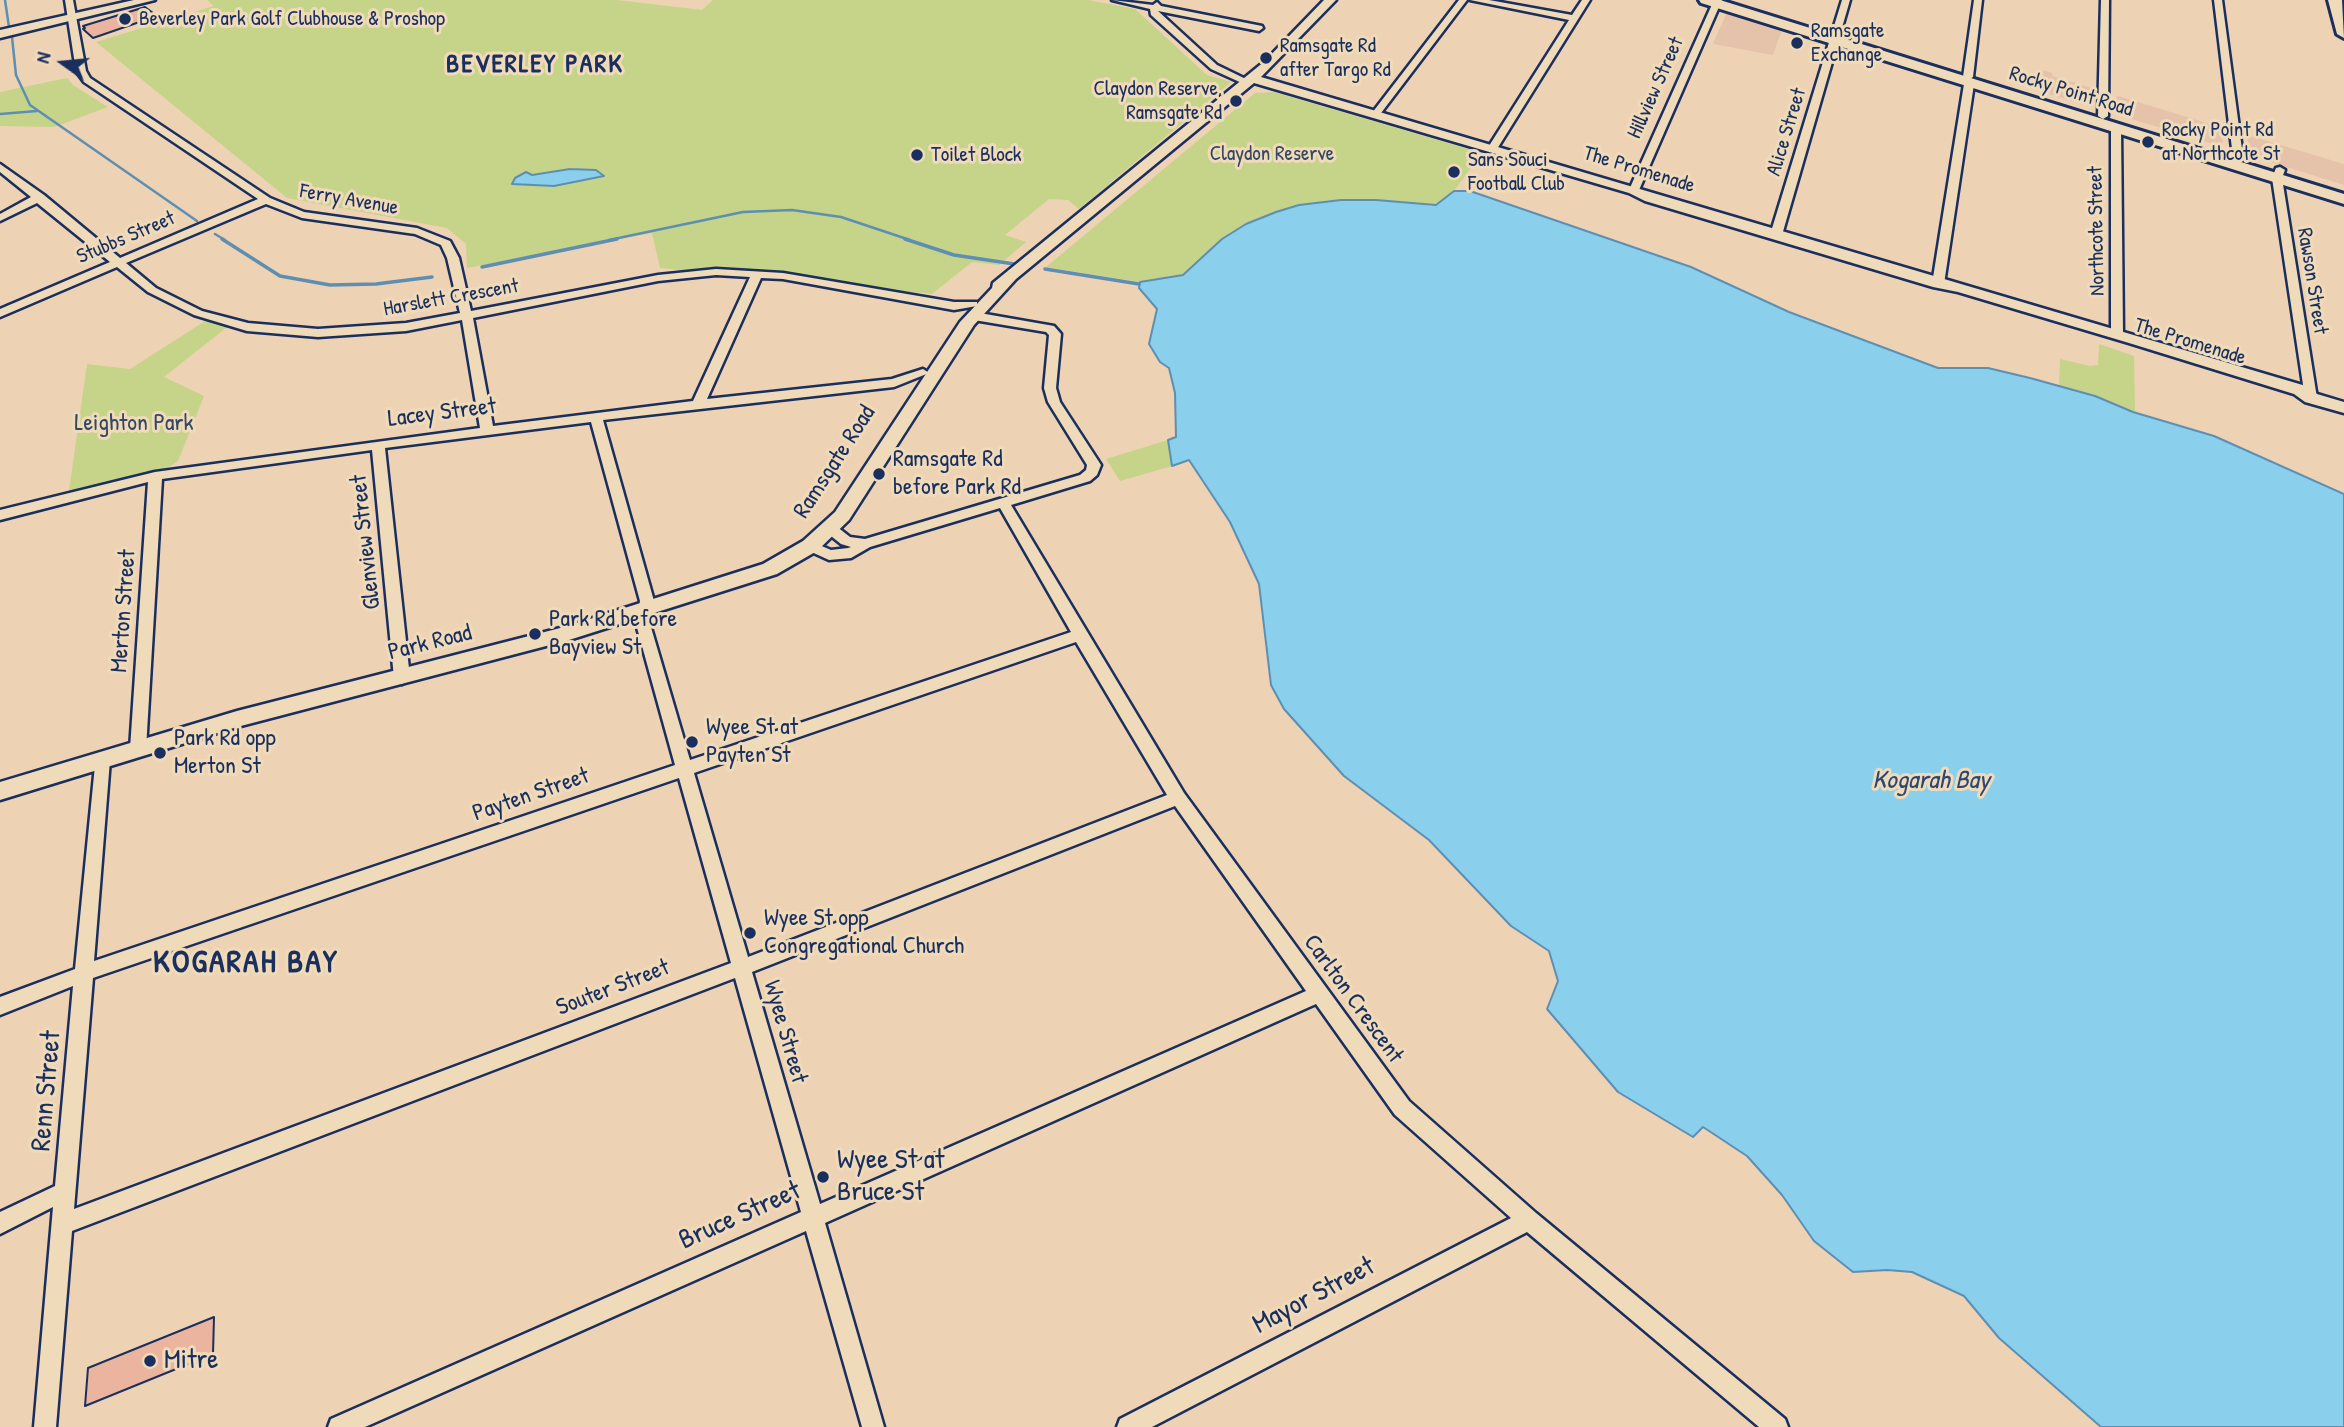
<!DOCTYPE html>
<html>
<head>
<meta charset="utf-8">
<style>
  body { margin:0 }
  #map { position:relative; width:2344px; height:1427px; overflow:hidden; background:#eed2b4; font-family:"Patrick Hand",sans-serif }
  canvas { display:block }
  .north { position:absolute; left:28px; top:28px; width:70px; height:70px; -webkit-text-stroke:5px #efdab9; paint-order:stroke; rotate:285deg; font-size:19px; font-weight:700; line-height:28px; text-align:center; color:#1b2f5e }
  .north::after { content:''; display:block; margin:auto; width:24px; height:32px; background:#1b2f5e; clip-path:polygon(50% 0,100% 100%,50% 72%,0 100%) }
</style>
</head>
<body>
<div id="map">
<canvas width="2344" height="1427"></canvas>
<div class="north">N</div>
</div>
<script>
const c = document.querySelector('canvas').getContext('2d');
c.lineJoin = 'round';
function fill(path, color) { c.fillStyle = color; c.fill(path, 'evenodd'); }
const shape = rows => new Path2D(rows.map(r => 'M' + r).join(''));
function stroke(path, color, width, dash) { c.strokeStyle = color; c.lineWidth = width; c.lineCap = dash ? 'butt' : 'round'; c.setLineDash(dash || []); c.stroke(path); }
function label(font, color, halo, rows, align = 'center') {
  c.font = font + ' "Patrick Hand",sans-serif'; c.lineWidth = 6; c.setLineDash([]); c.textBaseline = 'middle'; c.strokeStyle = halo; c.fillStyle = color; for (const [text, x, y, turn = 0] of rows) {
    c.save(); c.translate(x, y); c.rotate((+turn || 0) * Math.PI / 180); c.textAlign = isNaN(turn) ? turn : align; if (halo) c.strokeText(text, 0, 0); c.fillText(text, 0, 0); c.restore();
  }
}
const built = shape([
  [1727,12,1782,30,1773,55,1713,44],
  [2043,70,2052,73,2053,76,2092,88,2093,103,2084,105,2043,92],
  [2118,96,2220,127,2223,143,2213,144,2119,115,2116,97],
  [2247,135,2344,164,2344,185,2255,157,2249,152]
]);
const green = shape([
  [207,0,617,0,702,10,713,0,1088,0,1135,9,1207,75,1231,82,1079,209,1068,200,1049,199,1005,235,1026,242,999,265,972,262,932,294,660,268,652,233,467,268,466,244,447,228,287,198,96,42,214,6],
  [67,78,73,85,108,107,54,127,0,126,0,92],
  [1274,92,1482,153,1454,191,1440,203,1423,205,1376,200,1341,200,1299,205,1277,212,1246,224,1222,239,1183,275,1170,279,1140,282,1046,267,1255,93],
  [210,318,231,324,164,377,204,396,178,461,155,476,68,498,87,364,130,369],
  [2099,344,2134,356,2135,412,2096,396,2059,386,2060,359,2090,366,2098,365],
  [1168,440,1172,466,1120,481,1106,459]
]);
const water = shape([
  [570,169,596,170,604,176,554,186,512,184,515,178,526,172,532,175,570,169],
  [1454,191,1470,191,1691,267,1789,312,1938,368,1988,368,2030,378,2095,396,2133,412,2214,436,2344,494,2344,1427,2101,1427,1999,1338,1964,1296,1912,1272,1887,1270,1853,1272,1814,1241,1782,1195,1747,1156,1703,1127,1693,1137,1618,1092,1547,1009,1558,981,1549,951,1511,926,1429,840,1344,776,1284,709,1271,685,1259,584,1230,522,1189,460,1172,466,1168,440,1176,437,1175,393,1169,368,1160,362,1149,344,1157,309,1139,288,1140,282,1183,275,1222,239,1246,224,1276,212,1299,205,1341,200,1376,200,1436,205,1454,191]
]);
const streamFar1 = shape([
  [5,0,9,27],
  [12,37,16,75,30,105,197,221],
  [0,114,37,111],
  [215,234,225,240],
  [609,240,743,212,792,210,841,217,910,240]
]);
const stream = shape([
  [222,239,280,276,330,285,376,284,432,277],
  [905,239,954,255,1021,265],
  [482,267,617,239],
  [1045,269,1139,284]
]);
const building = shape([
  [145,7,157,16,93,38,83,29,85,28,83,26,145,7],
  [214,1317,213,1354,85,1406,88,1368,214,1317]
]);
const street = shape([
  [65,0,73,0,86,71,90,78,270,198,304,212,417,228,450,241,459,258,471,311,658,275,716,269,783,273,954,302,977,302,977,306,954,310,783,279,761,278,707,399,892,379,923,369,929,373,894,387,603,420,654,601,650,624,690,760,1071,632,1000,508,870,547,851,558,829,560,805,549,803,546,810,541,831,550,848,548,851,547,841,544,826,532,824,529,826,526,836,526,850,537,865,539,1080,475,1086,470,1087,465,1048,402,1044,388,1049,335,1046,332,974,320,968,316,974,312,1054,326,1061,334,1056,388,1060,402,1101,465,1097,475,1090,481,1011,505,1184,793,1409,1101,1536,1213,1785,1419,1788,1427,1759,1427,1527,1232,1152,1427,1117,1427,1120,1419,1511,1218,1395,1115,1316,1004,825,1223,884,1427,862,1427,806,1231,365,1427,328,1427,331,1419,801,1212,735,978,72,1231,56,1427,34,1427,53,1207,0,1234,0,1212,55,1186,73,986,0,1015,0,997,75,969,96,755,108,755,110,760,94,961,675,765,636,624,640,601,591,422,385,448,410,678,402,684,394,678,372,450,162,479,146,749,144,754,132,754,130,749,148,482,0,520,0,510,155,472,480,428,462,320,406,331,318,337,247,331,194,315,148,292,117,267,0,317,0,309,110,262,37,203,0,221,0,214,31,197,0,172,0,164,44,195,120,258,258,199,84,82,76,71,65,0],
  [266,204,302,218,415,234,441,245,447,258,460,313,406,323,318,329,248,323,202,311,156,288,126,263,266,204],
  [716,275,750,277,693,401,493,426,473,318,658,281,716,275],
  [1076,642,1167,795,748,957,694,773,1076,642],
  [679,778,731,963,74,1209,93,978,679,778],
  [1175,806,1306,991,820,1204,752,972,1175,806],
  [1112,0,1153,5,1157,2,1161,6,1262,26,1263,28,1259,31,1158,11,1217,65,1252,82,1244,84,1211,69,1151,15,1150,9,1112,0],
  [1459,0,1467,0,1378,117,1372,117,1372,113,1459,0],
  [1470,0,1489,0,1572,15,1582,0,1590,0,1497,149,1492,152,1487,149,1569,20,1470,0],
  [1714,0,1722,0,1639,190,1630,192,1629,190,1714,0],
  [1842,0,1850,0,1782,235,1772,237,1770,235,1842,0],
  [1974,0,1982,0,1973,77,1968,80,1963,77,1974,0],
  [2101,0,2109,0,2108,116,2103,119,2098,116,2101,0],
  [2214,0,2222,0,2243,157,2238,160,2233,157,2214,0],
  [1969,81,1974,84,1944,284,1938,287,1932,284,1964,84,1969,81],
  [2116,124,2121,127,2123,334,2117,338,2111,334,2111,127,2116,124],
  [2280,167,2285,170,2282,178,2317,398,2311,402,2305,398,2272,178,2276,168,2280,167]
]);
const secondary = shape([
  [134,0,155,0,0,38,0,30,134,0],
  [1324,0,1336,0,1261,77,2306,386,2317,394,2344,402,2344,413,2305,402,2294,394,2129,343,1958,292,1933,287,1645,201,1629,193,1254,83,1016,279,974,325,849,520,817,551,777,574,569,640,237,727,0,800,0,782,237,711,568,626,763,564,803,541,835,512,960,322,992,288,993,283,1265,61,1324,0]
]);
const primary = shape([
  [1699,0,1720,0,2344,194,2344,204,1701,3,1699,0],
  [2328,0,2342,0,2344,38,2337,34,2328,0]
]);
const markers = [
  [125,19,7,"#1b2f5e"],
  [1797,43,7,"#1b2f5e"],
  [1266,58,7,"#1b2f5e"],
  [1236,101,7,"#1b2f5e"],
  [2148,142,7,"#1b2f5e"],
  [917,155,7,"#1b2f5e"],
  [1454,172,7,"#1b2f5e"],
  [879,474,7,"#1b2f5e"],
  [535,634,7,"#1b2f5e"],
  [692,742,7,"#1b2f5e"],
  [160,753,7,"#1b2f5e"],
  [750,933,7,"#1b2f5e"],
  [823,1177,7,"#1b2f5e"],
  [150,1361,7,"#1b2f5e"]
];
const farPoinames = [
  ["Beverley Park Golf Clubhouse & Proshop",139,19],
  ["Ramsgate",1811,31],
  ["Exchange",1811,55],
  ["Ramsgate Rd",1280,46],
  ["after Targo Rd",1280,70],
  ["Claydon Reserve,",1222,89,"right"],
  ["Ramsgate Rd",1222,113,"right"],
  ["Rocky Point Rd",2162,130],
  ["at Northcote St",2162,154],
  ["Toilet Block",931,155],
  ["Sans Souci",1468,160],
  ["Football Club",1468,184]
];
const farStreetnames = [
  ["Hillview Street",1656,88,-66],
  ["Rocky Point Road",2071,92,17],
  ["Alice Street",1787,132,-73],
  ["The Promenade",1639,170,17],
  ["Ferry Avenue",349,200,10],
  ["Northcote Street",2097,231,-91],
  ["Stubbs Street",126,238,-23],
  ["Rawson Street",2312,281,81],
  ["Harslett Crescent",451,298,-10],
  ["The Promenade",2190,342,17]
];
const farParknames = [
  ["Claydon Reserve",1272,154]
];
const streetNames = [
  ["Lacey Street",442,413,-7],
  ["Ramsgate Road",835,462,-57],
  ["Glenview Street",366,542,-96],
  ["Merton Street",124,611,-86],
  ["Park Road",430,643,-14],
  ["Payten Street",531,795,-19],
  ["Souter Street",613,988,-21],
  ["Carlton Crescent",1353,999,54],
  ["Wyee Street",785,1032,74]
];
const parkNames = [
  ["Leighton Park",134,424]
];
const poiNames = [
  ["Ramsgate Rd",893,460],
  ["before Park Rd",893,488],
  ["Park Rd before",549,620],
  ["Bayview St",549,648],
  ["Wyee St at",706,728],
  ["Payten St",706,756],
  ["Park Rd opp",174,739],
  ["Merton St",174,767],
  ["Wyee St opp",764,919],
  ["Congregational Church",764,947]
];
const farDistrictnames = [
  ["BEVERLEY PARK",535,65]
];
const waterNames = [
  ["Kogarah Bay",1931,781]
];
const nearStreetnames = [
  ["Renn Street",47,1091,-85],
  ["Bruce Street",740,1216,-24],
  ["Mayor Street",1314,1296,-28]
];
const nearPoinames = [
  ["Wyee St at",837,1161],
  ["Bruce St",837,1193],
  ["Mitre",164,1361]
];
const districtNames = [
  ["KOGARAH BAY",246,963]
];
fill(built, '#e5c3ab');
fill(green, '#c5d488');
fill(water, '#8acfeb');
stroke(water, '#5e8fb3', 2);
stroke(streamFar1, '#5e8fb3', 2.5);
stroke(stream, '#5e8fb3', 3.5);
fill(building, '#eab49f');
stroke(building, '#1b2f5e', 2);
stroke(street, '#1b2f5e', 5);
stroke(secondary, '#1b2f5e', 5);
stroke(primary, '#1b2f5e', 6);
fill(street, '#efdab9');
fill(secondary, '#efdab9');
fill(primary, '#efdab9');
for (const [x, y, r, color] of markers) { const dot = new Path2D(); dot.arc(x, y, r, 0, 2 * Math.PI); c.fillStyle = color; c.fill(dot); stroke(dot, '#efdab9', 2.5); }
label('21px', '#1b2f5e', '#efdab9', farPoinames, 'left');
label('21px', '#1b2f5e', '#efdab9', farStreetnames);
label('21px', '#344864', '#efdab9', farParknames);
label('24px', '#1b2f5e', '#efdab9', streetNames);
label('24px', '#344864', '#efdab9', parkNames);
label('24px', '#1b2f5e', '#efdab9', poiNames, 'left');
c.letterSpacing = '2px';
label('bold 26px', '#1b2f5e', '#efdab9', farDistrictnames);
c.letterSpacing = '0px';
label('italic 26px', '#2c4773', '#efdab9', waterNames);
label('28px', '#1b2f5e', '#efdab9', nearStreetnames);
label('28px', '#1b2f5e', '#efdab9', nearPoinames, 'left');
c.letterSpacing = '2px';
label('bold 32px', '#1b2f5e', '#efdab9', districtNames);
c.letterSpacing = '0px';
</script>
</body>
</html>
